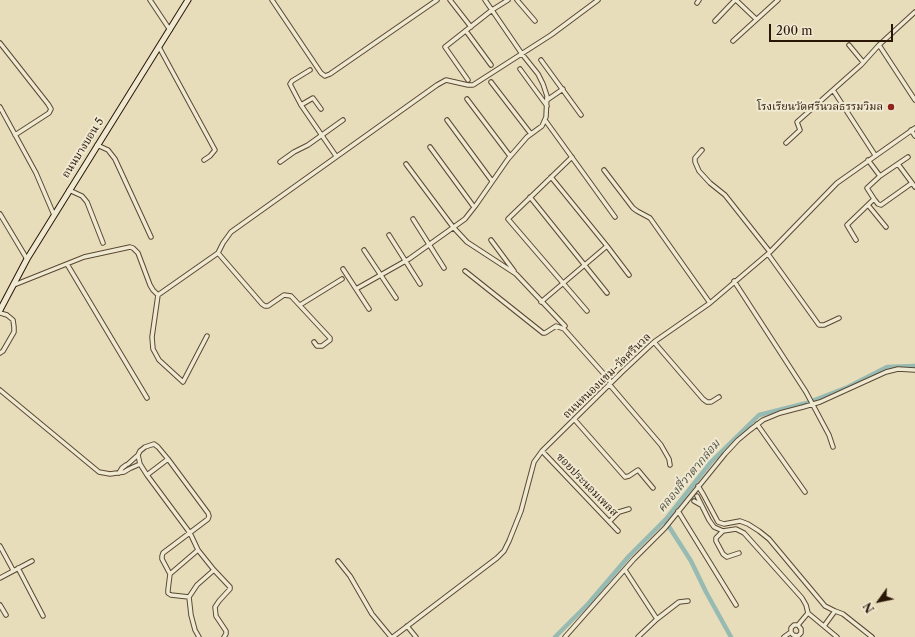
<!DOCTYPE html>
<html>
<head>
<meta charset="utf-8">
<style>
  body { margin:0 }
  #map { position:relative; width:915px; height:637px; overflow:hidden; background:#e8ddba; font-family:"Libre Caslon Text",serif }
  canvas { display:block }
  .north { position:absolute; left:859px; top:581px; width:40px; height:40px; -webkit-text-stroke:3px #f0e9d2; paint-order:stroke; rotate:237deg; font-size:11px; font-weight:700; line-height:16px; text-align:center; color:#291607 }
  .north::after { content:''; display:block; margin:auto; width:14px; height:18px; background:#291607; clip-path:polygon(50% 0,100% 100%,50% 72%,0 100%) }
  .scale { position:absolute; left:769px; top:24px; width:124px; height:18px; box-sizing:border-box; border:2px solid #291607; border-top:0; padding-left:5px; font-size:12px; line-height:14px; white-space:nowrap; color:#291607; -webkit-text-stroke:3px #f0e9d2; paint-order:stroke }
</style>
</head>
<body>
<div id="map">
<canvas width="915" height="637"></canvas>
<div class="north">N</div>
<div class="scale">200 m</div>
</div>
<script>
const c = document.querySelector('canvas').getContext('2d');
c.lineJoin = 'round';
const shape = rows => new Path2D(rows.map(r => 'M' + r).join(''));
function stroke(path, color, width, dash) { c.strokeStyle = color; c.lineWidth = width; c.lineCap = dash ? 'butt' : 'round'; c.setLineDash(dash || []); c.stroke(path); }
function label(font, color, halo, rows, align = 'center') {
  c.font = font + ' "Libre Caslon Text","Noto Serif Thai",serif'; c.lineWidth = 4; c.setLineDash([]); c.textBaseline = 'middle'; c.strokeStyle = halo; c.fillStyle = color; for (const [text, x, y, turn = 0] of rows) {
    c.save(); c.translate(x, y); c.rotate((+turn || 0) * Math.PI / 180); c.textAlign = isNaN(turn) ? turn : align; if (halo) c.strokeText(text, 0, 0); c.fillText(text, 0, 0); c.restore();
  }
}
const canal = shape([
  [666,522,691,561,706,592,731,637],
  [555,637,588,604,629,556,667,518,711,462,759,415,807,403,848,387,887,367,915,366]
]);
const street = shape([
  [150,0,170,30],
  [272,0,321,73,325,76,330,74,437,0],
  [450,0,471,27],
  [517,0,535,21],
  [736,0,756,19],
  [697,3,699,0],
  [715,21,735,0],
  [466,31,491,65],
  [733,41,778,0],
  [0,43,48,104,51,109,49,113,15,135],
  [849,45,863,62],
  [879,45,915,100],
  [159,47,215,150,210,156,204,160],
  [541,60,581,115],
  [520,69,547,106],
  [310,70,292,81,290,84,301,105,336,156],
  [468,80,445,47,492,10,508,0],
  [491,82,531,134],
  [833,90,875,155],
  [467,99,510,156],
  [547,100,563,89],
  [301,105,313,98,321,109],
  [0,107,36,173,54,215],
  [447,120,492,181],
  [545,120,615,217],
  [911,130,915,136],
  [786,143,800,130,797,122,861,65,879,45,915,12],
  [97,145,108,150,115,159,151,237],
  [430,147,474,207],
  [702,150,695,158,695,162,699,171,710,183,725,195,770,252],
  [572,157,508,219,587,311],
  [868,160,880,176,908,157],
  [280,162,294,152,308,145,343,120],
  [406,164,453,227,467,242,516,274,565,326],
  [898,164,915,187],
  [604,170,633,208,637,211,650,218,710,303],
  [69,190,82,196,87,202,103,243],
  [530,197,607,293],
  [874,199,878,204,881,205,912,183],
  [868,205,886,227],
  [0,214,27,259],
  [413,219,444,268],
  [389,235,420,284],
  [491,240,514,271],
  [856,240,847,225,874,199,867,188,880,176],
  [607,246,629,275],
  [364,250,396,298],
  [218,253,262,304,265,306,268,306,284,295,291,296,330,338,330,340,322,346,317,346,314,342],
  [768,254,819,325,824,325,839,318],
  [67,264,147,398],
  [343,269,369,309],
  [465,271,543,333,545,333,556,326,564,329,611,382],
  [734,281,806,392,829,435,833,447],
  [14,285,84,257,130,247,133,248,138,253,150,285,153,290,158,295],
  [356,289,409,259,465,219,476,205,508,159,527,137,542,126,546,117,547,96,543,84,538,74,522,54,485,0],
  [158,295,218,253,223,243,231,232,437,85,446,80,468,85,473,85,551,35,598,0],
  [158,295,152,337,153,349,159,360,183,382,207,336],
  [541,302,607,246,551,177],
  [300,305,342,279],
  [0,313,7,315,13,320,14,327,14,332,3,351,0,353],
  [654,342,703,399,707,402,711,402,719,397],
  [609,384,661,445,669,459,670,465],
  [0,390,99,472,110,474,124,472,129,469],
  [574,419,625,477,629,476,638,470,653,488],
  [757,424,805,492],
  [542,451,618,531],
  [168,459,158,447,154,444,145,447,140,451,138,455,140,464,147,475,190,533,198,550,214,570,197,585,189,597,191,615,195,630,199,637],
  [128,464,138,455],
  [131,468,140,464],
  [119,473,122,468,126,465],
  [147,475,168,459,208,513,209,516,208,519,163,553,162,556,162,559,170,574,168,590,168,593,171,595,189,597],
  [698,486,703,494,718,522,724,524,740,521,748,524,759,531,769,539,825,606,835,611,843,614,872,637],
  [697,496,709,520,714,527,723,531,736,529,744,533,802,598,806,605,808,613,798,625],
  [694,501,701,505],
  [678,511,736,605],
  [610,521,619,512,629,509],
  [723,531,716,538,716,541,723,554,727,557,739,553],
  [0,546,13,570],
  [338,561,350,576,372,614,391,637],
  [18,568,43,616],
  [214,570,230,587,230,589,219,601,215,607,216,616,226,631,226,634,224,637],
  [625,570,657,619,638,637],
  [170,574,198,550],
  [0,578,32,561],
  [0,605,6,615],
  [808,613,837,637],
  [657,619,679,602,688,601],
  [407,626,416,637],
  [824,626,835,611],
  [393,637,497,558,504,551,509,541,521,511,534,462,542,451,622,372,654,342,710,303,770,252,837,183,915,128],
  [565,637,634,559,665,528,725,454,738,440,750,430,763,420,780,413,803,407,820,402,886,372,898,369,915,370],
  [784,637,791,632,791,628,794,625,798,625,801,629,801,633,798,636,793,635,791,632]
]);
const secondary = shape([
  [0,310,27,259,188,0]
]);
const markers = [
  [891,107,4,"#8f2418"]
];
const poiNames = [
  ["โรงเรียนวัดศรีนวลธรรมวิมล",883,107]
];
const streetNames = [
  ["ถนนบางบอน 5",83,148,-58],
  ["ถนนหนองแขม-วัดศรีนวล",607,376,-44],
  ["ซอยประนอมเพลส",587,485,46]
];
const waterNames = [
  ["คลองสี่วาตากล่อม",689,476,-50]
];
stroke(canal, '#97bbb3', 4.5);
stroke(street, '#594834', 5.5);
stroke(secondary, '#291607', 7);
stroke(street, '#f0e9d2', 3.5);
stroke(secondary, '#f0e9d2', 5);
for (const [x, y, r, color] of markers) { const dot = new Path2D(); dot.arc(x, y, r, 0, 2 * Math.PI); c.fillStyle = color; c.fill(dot); stroke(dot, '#f0e9d2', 1.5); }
label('11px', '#291607', '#f0e9d2', poiNames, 'right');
label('11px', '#291607', '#f0e9d2', streetNames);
label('italic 12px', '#505043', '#f0e9d2', waterNames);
</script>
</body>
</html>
